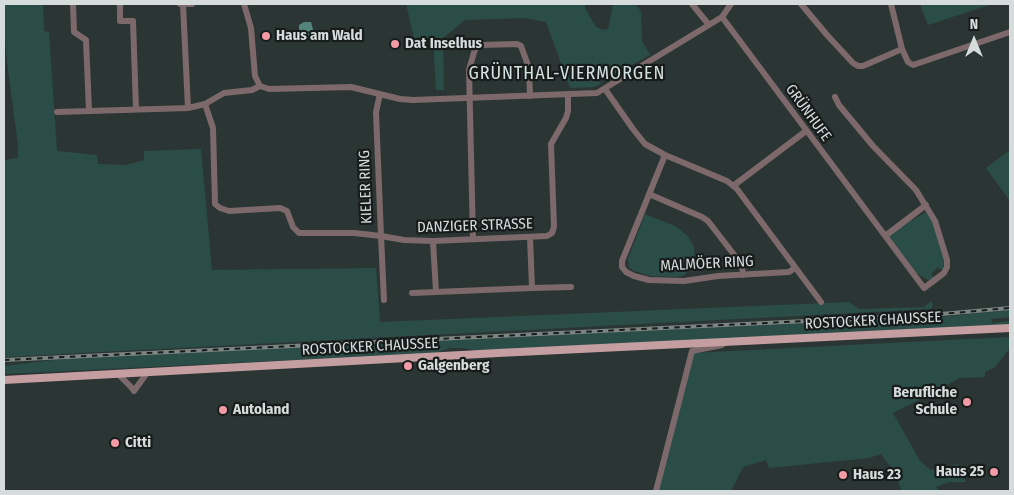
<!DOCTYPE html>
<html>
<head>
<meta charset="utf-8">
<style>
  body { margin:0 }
  #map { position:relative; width:1014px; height:495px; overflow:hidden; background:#2b3634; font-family:"Fira Sans Condensed",sans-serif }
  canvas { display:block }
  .frame { position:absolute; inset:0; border:5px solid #d5dcdb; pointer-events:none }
  .north { position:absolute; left:949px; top:15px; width:50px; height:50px; -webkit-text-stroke:4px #171c1b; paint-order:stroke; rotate:0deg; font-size:14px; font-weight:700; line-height:20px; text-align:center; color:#d5dcdb }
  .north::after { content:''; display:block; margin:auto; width:18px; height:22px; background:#d5dcdb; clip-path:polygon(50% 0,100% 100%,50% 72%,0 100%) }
</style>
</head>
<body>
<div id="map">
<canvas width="1014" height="495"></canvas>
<div class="frame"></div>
<div class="north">N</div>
</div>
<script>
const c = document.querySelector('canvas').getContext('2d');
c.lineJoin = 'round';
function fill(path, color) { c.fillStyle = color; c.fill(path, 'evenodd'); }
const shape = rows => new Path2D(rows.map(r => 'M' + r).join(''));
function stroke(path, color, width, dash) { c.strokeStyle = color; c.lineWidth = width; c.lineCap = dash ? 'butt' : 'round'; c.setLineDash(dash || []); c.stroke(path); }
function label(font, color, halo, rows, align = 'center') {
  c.font = font + ' "Fira Sans Condensed",sans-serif'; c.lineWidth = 4.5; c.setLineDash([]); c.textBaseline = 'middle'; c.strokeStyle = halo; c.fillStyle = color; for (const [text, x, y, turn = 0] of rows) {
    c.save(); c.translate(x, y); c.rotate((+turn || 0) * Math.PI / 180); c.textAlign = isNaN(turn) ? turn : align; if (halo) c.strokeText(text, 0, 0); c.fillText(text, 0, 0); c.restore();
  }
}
const green = shape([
  [5,4,43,4,44,31,49,32,57,151,97,155,98,164,125,165,144,160,144,151,201,149,212,270,376,268,380,322,849,302,859,309,924,307,931,301,933,304,931,309,4,357,4,160,18,158,18,145,7,62,4,27],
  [406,4,585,4,585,8,596,27,603,30,608,29,613,4,635,4,641,11,642,41,650,55,613,75,596,69,601,84,594,87,570,88,546,22,525,18,465,20,443,38,444,90,436,90,433,38,414,38],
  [920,4,989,4,989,5,928,25],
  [1010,150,1010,201,986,168],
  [926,212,932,219,944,260,943,271,938,267,931,274,934,278,928,280,915,272,889,236,898,228],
  [645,214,675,226,688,236,694,247,695,261,685,275,678,277,651,276,634,271,629,267,628,259],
  [1010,310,1010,317,991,319,992,323,1010,321,1010,324,989,327,479,351,463,348,450,348,436,353,4,374,4,366,70,358,849,321,940,317],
  [1008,337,1010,341,1010,348,995,367,985,372,985,377,959,378,933,393,893,413,920,461,930,470,958,464,966,482,949,482,936,487,939,491,902,491,894,472,881,454,869,458,769,468,766,460,743,467,731,491,656,491,692,353]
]);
const water = shape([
  [304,22,311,22,314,33,312,41,299,31,299,25]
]);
const minor = shape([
  [73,4,74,32,86,40,89,111],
  [120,4,120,21,133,21,136,109],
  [180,4,192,4],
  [183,4,188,108],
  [244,4,251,28,255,76,260,86,269,89,351,87,400,99,413,100,597,93,722,17,731,4],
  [692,4,709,25],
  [801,4,827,35,853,63,858,66,863,66,902,49],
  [891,4,902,49,908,62,913,65,1010,32],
  [722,17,924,288,944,273,947,267,947,260,935,221,916,190,873,146,839,105,835,97],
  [260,86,252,90,224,93,205,104,213,128,215,204,220,208,229,211,280,208,287,211,293,227,299,233,354,233,381,236,376,112,380,94],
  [605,89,633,129,645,144,665,155,727,181,737,189,821,302],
  [57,112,188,108,205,104],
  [665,155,622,261,622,267,626,272,634,276,649,280,684,281,718,276,789,272,795,268],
  [733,186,806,131],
  [649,194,702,217,708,221,742,265,743,275],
  [885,236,926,205],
  [473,239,469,70,475,49,481,45,517,44,521,46,529,68,530,96],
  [433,241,436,292,532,288,530,237],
  [532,288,571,287],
  [412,293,436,292],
  [384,300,381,236,404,240,433,241,547,236,552,233,554,227,551,144,566,118,568,111,568,95],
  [118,374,131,387,134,391,147,373],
  [656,491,692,351,722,345]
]);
const major = shape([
  [4,380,498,353,1010,328]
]);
const rail = shape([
  [4,360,930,315,1010,308]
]);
const markers = [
  [266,36,5,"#f39aa7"],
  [395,44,5,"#f39aa7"],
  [408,366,5,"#f39aa7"],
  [967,402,5,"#f39aa7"],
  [223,410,5,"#f39aa7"],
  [115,443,5,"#f39aa7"],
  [994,472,5,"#f39aa7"],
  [843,475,5,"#f39aa7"]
];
const poiNames = [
  ["Haus am Wald",276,36],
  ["Dat Inselhus",405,44],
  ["Galgenberg",418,366],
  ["Berufliche",957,393,"right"],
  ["Schule",957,410,"right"],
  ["Autoland",233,410],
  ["Citti",125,443],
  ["Haus 25",984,472,"right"],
  ["Haus 23",853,475]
];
const streetNames = [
  ["GRÜNHUFE",808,113,54],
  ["KIELER RING",366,187,-92],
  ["DANZIGER STRASSE",475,226,-2],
  ["MALMÖER RING",707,264,-3],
  ["ROSTOCKER CHAUSSEE",873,321,-3],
  ["ROSTOCKER CHAUSSEE",370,347,-3]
];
const quarterNames = [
  ["GRÜNTHAL-VIERMORGEN",567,74]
];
fill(green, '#2b4d48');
fill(water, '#52847c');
stroke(minor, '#7d696c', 6);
stroke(major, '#c59ea2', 8);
stroke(rail, '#7c8583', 4);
stroke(rail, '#171c1b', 2, [5.5]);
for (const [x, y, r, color] of markers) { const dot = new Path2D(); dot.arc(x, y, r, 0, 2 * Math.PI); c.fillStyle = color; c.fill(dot); stroke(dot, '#171c1b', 2); }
label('bold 15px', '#d5dcdb', '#171c1b', poiNames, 'left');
label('15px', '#d5dcdb', '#171c1b', streetNames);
c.letterSpacing = '1px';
label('18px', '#d3e2df', '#171c1b', quarterNames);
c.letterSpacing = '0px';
</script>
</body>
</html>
